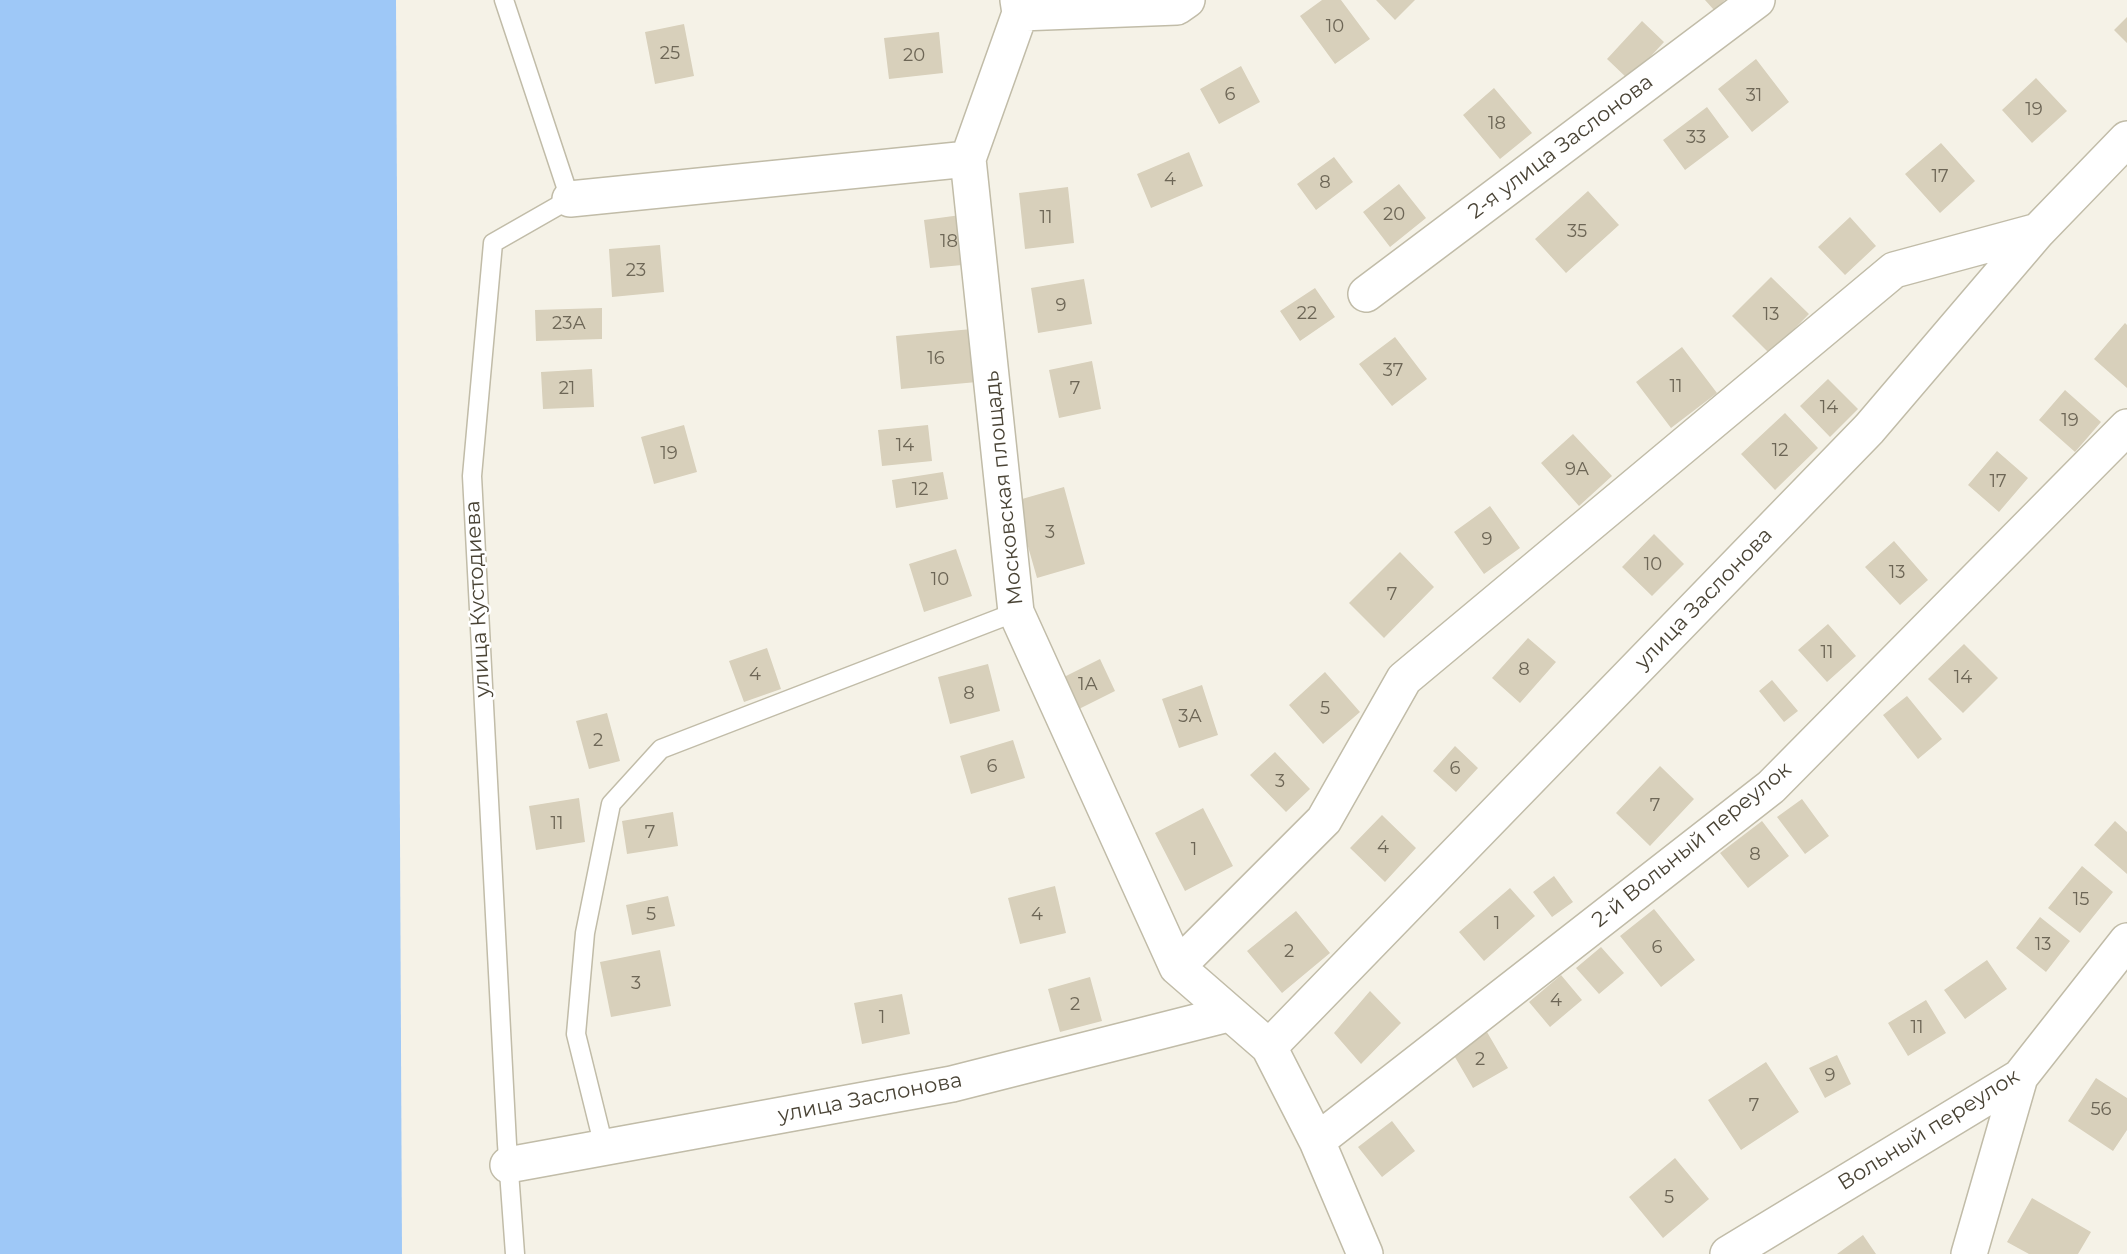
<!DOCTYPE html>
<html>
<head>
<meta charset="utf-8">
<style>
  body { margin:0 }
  canvas { display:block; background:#f5f2e7 }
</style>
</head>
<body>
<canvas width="2127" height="1254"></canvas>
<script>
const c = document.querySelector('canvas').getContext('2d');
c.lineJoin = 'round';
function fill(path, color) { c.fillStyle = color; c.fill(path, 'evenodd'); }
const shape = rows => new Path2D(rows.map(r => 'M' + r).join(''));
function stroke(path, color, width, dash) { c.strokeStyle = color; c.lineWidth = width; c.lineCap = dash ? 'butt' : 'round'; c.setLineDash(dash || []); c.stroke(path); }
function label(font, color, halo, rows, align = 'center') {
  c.font = font + ' Montserrat,sans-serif'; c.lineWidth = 5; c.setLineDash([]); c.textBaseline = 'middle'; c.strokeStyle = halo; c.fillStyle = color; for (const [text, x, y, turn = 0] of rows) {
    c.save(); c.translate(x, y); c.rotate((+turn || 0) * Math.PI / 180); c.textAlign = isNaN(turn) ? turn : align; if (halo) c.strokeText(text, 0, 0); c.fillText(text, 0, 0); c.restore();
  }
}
const water = shape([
  [0,0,396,0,402,1254,0,1254]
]);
const building = shape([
  [1322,0,1341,0,1370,39,1335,64,1300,16],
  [1376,0,1415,0,1395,20],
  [1705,0,1725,0,1714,10],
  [2127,17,2127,43,2114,30],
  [1642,21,1664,42,1629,80,1607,59],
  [684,24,694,76,655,84,645,32],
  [939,32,943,73,889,79,884,38],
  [1756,59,1789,102,1752,132,1718,89],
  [1241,66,1260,102,1219,124,1200,89],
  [2036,78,2067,111,2032,143,2002,110],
  [1494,88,1532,133,1500,159,1463,115],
  [1707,107,1729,137,1685,170,1663,140],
  [1941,143,1975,181,1940,213,1905,174],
  [1189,152,1203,186,1151,208,1137,174],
  [1334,157,1353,182,1316,210,1297,184],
  [1399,184,1426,218,1390,247,1363,212],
  [1068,187,1074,243,1025,249,1019,193],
  [1588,191,1619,225,1566,273,1535,239],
  [968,214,973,264,930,268,924,220],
  [1850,217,1876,246,1845,275,1818,247],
  [660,245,664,292,612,297,609,249],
  [1771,277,1809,314,1770,354,1732,316],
  [1084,279,1092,324,1038,333,1031,288],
  [1315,288,1335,317,1300,341,1280,311],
  [602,308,602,339,536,341,535,310],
  [2125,323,2127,325,2127,388,2094,359],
  [972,329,977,382,901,389,896,336],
  [1395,337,1427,379,1392,406,1359,364],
  [1682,347,1717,393,1671,428,1636,382],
  [1092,361,1101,409,1059,418,1049,370],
  [592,369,594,407,543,409,541,372],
  [1828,379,1858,409,1830,437,1800,406],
  [2065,390,2101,422,2075,452,2039,420],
  [1785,413,1818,448,1775,490,1741,454],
  [684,425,697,472,654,484,641,437],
  [928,425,932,461,882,466,878,430],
  [1573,434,1612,476,1579,506,1541,463],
  [1997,451,2028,478,1999,512,1968,485],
  [943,472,948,499,896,508,892,480],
  [1064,487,1085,564,1037,578,1015,501],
  [1490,506,1520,548,1484,574,1454,532],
  [1654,534,1684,564,1652,596,1622,567],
  [1894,541,1928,580,1900,605,1865,567],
  [956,549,972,596,924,612,909,564],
  [1400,552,1434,587,1384,638,1349,603],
  [1828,624,1856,656,1827,682,1798,650],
  [1528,638,1556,662,1520,703,1492,678],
  [1964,644,1998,678,1963,713,1928,679],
  [767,648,781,689,744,702,729,661],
  [1100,659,1115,691,1075,711,1060,679],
  [988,664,1000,711,950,724,938,677],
  [1325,672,1360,712,1323,744,1289,705],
  [1772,680,1798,711,1784,722,1759,691],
  [1202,685,1218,735,1179,748,1162,699],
  [1907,696,1942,739,1918,759,1883,715],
  [607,713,620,761,589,769,576,721],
  [1013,740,1025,778,971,794,960,756],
  [1455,746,1478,768,1456,792,1433,771],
  [1275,752,1310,789,1286,812,1250,775],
  [1660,766,1694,799,1650,846,1616,813],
  [579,798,585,842,536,850,529,806],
  [1802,799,1829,836,1805,854,1777,817],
  [1203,808,1233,866,1185,891,1155,833],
  [673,812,678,846,627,854,622,821],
  [1382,815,1416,848,1385,882,1350,848],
  [1762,821,1789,856,1748,888,1720,853],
  [2115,821,2127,832,2127,874,2094,845],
  [2082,866,2113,892,2080,933,2048,908],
  [1554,876,1573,902,1552,917,1533,892],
  [1055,886,1066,933,1020,944,1008,898],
  [1510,888,1535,916,1484,961,1459,932],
  [668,896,675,926,632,935,626,905],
  [1654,909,1695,960,1661,987,1620,936],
  [1296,911,1330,953,1282,993,1247,951],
  [2040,917,2070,941,2046,972,2016,948],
  [1601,947,1624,973,1599,994,1576,968],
  [660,950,671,1006,611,1017,600,962],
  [1987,960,2007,989,1965,1019,1944,990],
  [1561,975,1582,1000,1550,1027,1529,1002],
  [1090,977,1102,1021,1060,1032,1048,989],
  [1370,991,1401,1023,1361,1064,1334,1033],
  [902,994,910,1034,862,1044,854,1003],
  [1926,1000,1946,1033,1908,1056,1888,1023],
  [1487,1032,1508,1068,1473,1088,1452,1052],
  [1837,1055,1851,1084,1825,1098,1809,1068],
  [1766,1062,1799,1112,1741,1150,1708,1100],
  [2096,1078,2127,1098,2127,1130,2113,1151,2068,1121],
  [1392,1121,1415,1151,1382,1177,1358,1147],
  [1675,1158,1709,1199,1663,1238,1629,1197],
  [2032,1198,2091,1232,2078,1254,2029,1254,2007,1242],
  [1863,1235,1876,1254,1837,1254]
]);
const lane = shape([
  [504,0,570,199,493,243,472,476,507,1144,515,1254],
  [604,1147,576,1034,585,933,611,804,661,749,1016,612]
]);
const street = shape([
  [1018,0,1020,13,968,159,1016,612,1177,967,1269,1047,1317,1141,1365,1254],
  [1020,13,1177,7,1187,0],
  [570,199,968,159],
  [1366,294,1757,0],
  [1177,967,1324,820,1404,679,1894,270,2038,231],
  [1269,1047,1869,429,2038,231,2127,139],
  [1317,1141,1771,787,2127,427],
  [508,1165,952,1084,1228,1014],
  [1728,1254,2020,1077,2127,941],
  [1969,1254,2020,1077]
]);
const numberNames = [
  ["10",1335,27],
  ["25",670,54],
  ["20",914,56],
  ["6",1230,95],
  ["31",1754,96],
  ["19",2034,110],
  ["18",1497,124],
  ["33",1696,138],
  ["17",1940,177],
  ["4",1170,180],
  ["8",1325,183],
  ["20",1394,215],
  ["11",1046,218],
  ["35",1577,232],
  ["18",949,242],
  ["23",636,271],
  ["9",1061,306],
  ["22",1307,314],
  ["13",1771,315],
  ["23А",569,324],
  ["16",936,359],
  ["37",1393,371],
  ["11",1676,387],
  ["21",567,389],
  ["7",1075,389],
  ["14",1829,408],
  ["19",2070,421],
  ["14",905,446],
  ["12",1780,451],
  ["19",669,454],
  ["9А",1577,470],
  ["17",1998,482],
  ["12",920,490],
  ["3",1050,533],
  ["9",1487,540],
  ["10",1653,565],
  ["13",1897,573],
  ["10",940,580],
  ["7",1392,595],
  ["11",1827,653],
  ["8",1524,670],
  ["4",755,675],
  ["14",1963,678],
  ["1А",1088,685],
  ["8",969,694],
  ["5",1325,709],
  ["3А",1190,717],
  ["2",598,741],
  ["6",992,767],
  ["6",1455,769],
  ["3",1280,782],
  ["7",1655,806],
  ["11",557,824],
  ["7",650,833],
  ["4",1383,848],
  ["1",1194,850],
  ["8",1755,855],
  ["15",2081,900],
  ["5",651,915],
  ["4",1037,915],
  ["1",1497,924],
  ["13",2043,945],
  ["6",1657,948],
  ["2",1289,952],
  ["3",636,984],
  ["4",1556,1001],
  ["2",1075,1005],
  ["1",882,1018],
  ["11",1917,1028],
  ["2",1480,1060],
  ["9",1830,1076],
  ["7",1754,1106],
  ["56",2101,1110],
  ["5",1669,1198]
];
const streetNames = [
  ["2-я улица Заслонова",1561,147,-37],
  ["Московская площадь",1004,488,-96],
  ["улица Кустодиева",478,599,-93],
  ["улица Заслонова",1704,599,-46],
  ["2-й Вольный переулок",1692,845,-39],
  ["улица Заслонова",870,1098,-11],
  ["Вольный переулок",1929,1130,-32]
];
fill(water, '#9ec8f7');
fill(building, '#d8d0bb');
stroke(lane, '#c1bca8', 21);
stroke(street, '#c1bca8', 38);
stroke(lane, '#fff', 18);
stroke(street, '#fff', 35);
label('18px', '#6d6656', null, numberNames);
label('21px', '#494335', '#fff', streetNames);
</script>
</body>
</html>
